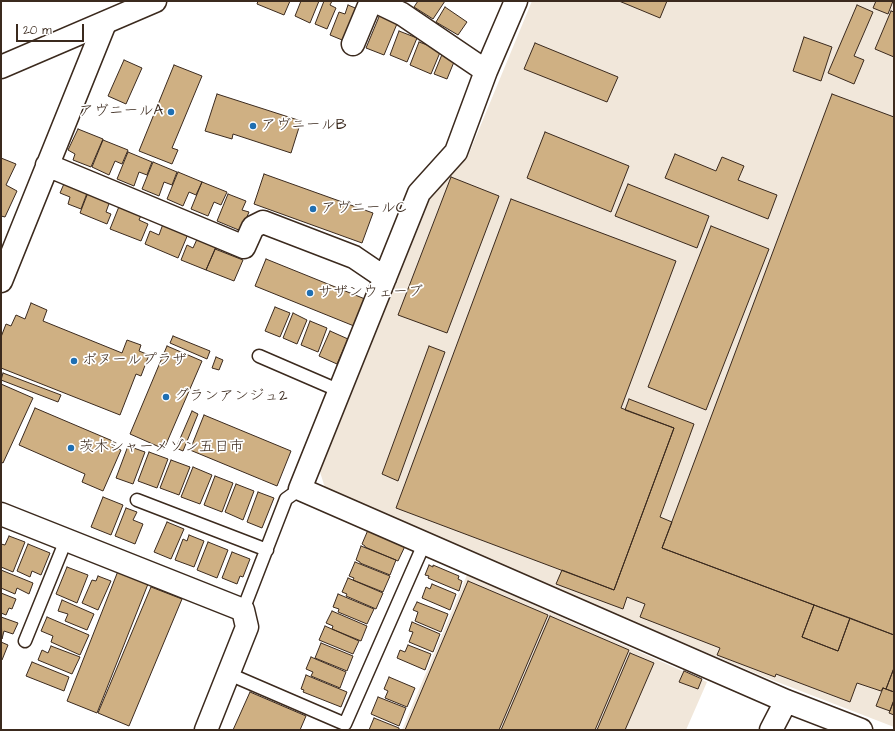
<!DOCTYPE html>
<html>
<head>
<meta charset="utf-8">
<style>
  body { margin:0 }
  #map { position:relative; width:895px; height:731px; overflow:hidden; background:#fff; font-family:"Architects Daughter",sans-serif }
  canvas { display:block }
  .frame { position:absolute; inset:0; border:2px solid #3b2a1e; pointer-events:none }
  .scale { position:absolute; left:16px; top:24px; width:68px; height:18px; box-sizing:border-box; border:2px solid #3b2a1e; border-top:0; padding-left:5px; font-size:12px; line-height:14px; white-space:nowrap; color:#3b2a1e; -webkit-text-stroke:3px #fff; paint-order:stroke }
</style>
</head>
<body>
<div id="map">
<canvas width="895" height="731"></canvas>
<div class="frame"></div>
<div class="scale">20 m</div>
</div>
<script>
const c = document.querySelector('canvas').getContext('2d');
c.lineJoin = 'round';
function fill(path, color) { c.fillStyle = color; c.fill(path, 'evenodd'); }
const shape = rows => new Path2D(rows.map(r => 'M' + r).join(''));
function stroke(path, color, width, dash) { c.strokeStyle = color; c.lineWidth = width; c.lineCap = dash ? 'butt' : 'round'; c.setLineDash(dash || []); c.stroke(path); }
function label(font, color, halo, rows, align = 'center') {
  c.font = font + ' "Architects Daughter","Klee One",sans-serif'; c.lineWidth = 3.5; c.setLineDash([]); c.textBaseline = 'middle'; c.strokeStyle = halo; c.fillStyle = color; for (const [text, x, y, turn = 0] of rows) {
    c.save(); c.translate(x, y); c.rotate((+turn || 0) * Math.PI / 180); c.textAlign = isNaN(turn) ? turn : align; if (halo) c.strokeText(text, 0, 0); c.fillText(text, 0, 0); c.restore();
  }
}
const built = shape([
  [532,1,894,1,894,727,762,676,326,491,320,472,430,199,468,156],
  [467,575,707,682,686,730,402,730]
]);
const building = shape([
  [258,1,290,1,284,15,257,4,258,1],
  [301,1,319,1,310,23,295,16,301,1],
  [324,1,332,1,330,5,336,8,327,29,315,24,324,1],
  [418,1,445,1,433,19,414,7,418,1],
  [619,1,667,1,660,18,619,1],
  [876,1,893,1,888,14,873,8,876,1],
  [348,5,360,10,347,42,330,35,339,12,345,14,348,5],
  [857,5,873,12,854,56,864,60,854,84,828,73,857,5],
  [445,7,467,22,458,35,436,22,445,7],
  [891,11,894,12,894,57,875,49,891,11],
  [381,12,399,19,384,55,366,48,381,12],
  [399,31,417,38,407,62,390,55,399,31],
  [804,37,832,47,821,81,793,71,804,37],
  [419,42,441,50,431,74,410,65,419,42],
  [535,43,618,77,607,102,524,69,535,43],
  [443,52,456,57,447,79,434,74,443,52],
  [124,60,142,68,126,104,108,96,124,60],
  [174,65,202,76,172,148,178,150,172,164,139,151,174,65],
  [217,94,301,121,291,153,233,134,232,139,205,131,217,94],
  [832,94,894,117,894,635,662,548,832,94],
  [78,129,103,139,91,167,73,160,75,154,68,150,78,129],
  [545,132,629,166,611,212,527,178,545,132],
  [103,140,128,150,122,164,115,161,109,175,92,167,103,140],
  [128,152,152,162,147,175,139,172,134,186,117,179,128,152],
  [675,154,716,171,722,157,744,166,738,180,777,195,768,219,665,178,675,154],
  [1,158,16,164,6,185,17,191,5,217,1,216,1,158],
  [153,162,177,172,172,185,164,182,159,196,142,189,153,162],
  [178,172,202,182,196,195,189,192,183,206,167,199,178,172],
  [264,174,373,213,362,243,254,204,264,174],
  [451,177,499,196,447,333,398,315,451,177],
  [66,179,89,188,81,209,68,204,70,197,60,193,66,179],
  [202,182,227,192,221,205,214,202,208,216,191,209,202,182],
  [628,184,709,216,697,248,615,216,628,184],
  [89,190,111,198,106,212,111,214,107,224,80,213,89,190],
  [228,194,246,201,242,210,249,212,241,231,217,221,228,194],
  [511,199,676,261,621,408,674,428,614,590,396,508,511,199],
  [120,204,142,213,139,220,148,224,141,241,110,229,120,204],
  [163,224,188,234,178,258,145,244,150,231,159,235,163,224],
  [711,226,769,249,706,410,648,387,711,226],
  [198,237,217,245,206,270,181,260,187,245,193,248,198,237],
  [215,249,243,260,234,281,206,270,215,249],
  [266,259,365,299,354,326,255,286,266,259],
  [31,303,47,310,43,321,122,353,127,340,141,345,139,351,149,355,141,376,136,374,120,415,1,368,1,337,6,324,11,326,16,315,25,319,31,303],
  [275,307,290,313,280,337,265,331,275,307],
  [293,313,307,320,297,344,283,338,293,313],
  [310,321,327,328,318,352,301,345,310,321],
  [330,331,348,339,337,364,319,356,330,331],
  [173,336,210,351,207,359,170,343,173,336],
  [167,346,202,361,164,449,130,434,167,346],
  [429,346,445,352,398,481,382,474,429,346],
  [216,357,223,360,219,370,212,368,216,357],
  [3,373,61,395,58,402,1,380,3,373],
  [1,384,33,398,3,463,1,462,1,384],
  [629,399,694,424,660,517,672,522,662,548,814,605,802,637,838,651,850,618,894,635,894,668,886,689,883,688,881,691,857,683,850,702,776,674,775,677,717,655,720,648,640,617,645,604,627,597,623,609,556,584,562,570,614,590,674,428,625,410,629,399],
  [35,408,115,442,112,447,121,450,103,491,82,482,85,474,19,445,35,408],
  [192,411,198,414,183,451,176,448,192,411],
  [204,415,291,451,277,486,190,450,204,415],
  [128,446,145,452,133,484,116,478,128,446],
  [149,452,168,459,157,488,138,481,149,452],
  [171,460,190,467,179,495,160,488,171,460],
  [193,467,212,475,200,504,181,497,193,467],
  [215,476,233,483,222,512,204,505,215,476],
  [236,484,254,491,243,520,225,512,236,484],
  [258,492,274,498,262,528,247,522,258,492],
  [103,497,123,505,111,535,91,527,103,497],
  [126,508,137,512,133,520,143,524,135,544,115,536,126,508],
  [167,522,184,529,171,559,154,552,167,522],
  [368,530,406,544,398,561,365,547,365,546,362,544,368,530],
  [189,535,204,541,194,567,175,560,183,539,187,541,189,535],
  [9,536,25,542,13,572,1,567,1,544,5,545,9,536],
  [208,542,228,550,217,578,197,570,208,542],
  [28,544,50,553,41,575,32,571,30,577,17,571,28,544],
  [361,546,396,560,390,575,360,563,360,562,356,560,361,546],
  [232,552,250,559,243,577,240,576,237,584,222,578,232,552],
  [355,562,390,576,383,592,353,580,354,578,349,576,355,562],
  [429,565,433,567,433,565,459,576,458,579,462,581,459,591,428,578,429,576,425,575,429,565],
  [67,567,88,575,77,603,56,594,67,567],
  [1,570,33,583,29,594,17,588,15,594,1,588,1,570],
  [118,571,148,584,97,713,67,701,118,571],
  [98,576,111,581,98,610,82,603,92,580,96,581,98,576],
  [348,578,383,593,376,609,346,596,347,594,342,592,348,578],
  [468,581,548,615,499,730,405,730,468,581],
  [432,584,456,594,450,610,422,598,426,587,430,589,432,584],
  [151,587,182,599,129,726,98,713,151,587],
  [1,593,16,599,12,609,9,608,6,615,1,613,1,593],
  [338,594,374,609,367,624,338,612,339,609,333,607,338,594],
  [62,600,94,614,87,630,65,621,68,614,58,611,62,600],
  [417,602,448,614,441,632,415,621,418,612,413,610,417,602],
  [814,605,850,618,838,651,802,637,814,605],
  [332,611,367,626,361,641,332,629,333,626,326,623,332,611],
  [550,616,629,650,595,730,501,730,550,616],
  [1,617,18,623,13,634,4,631,2,639,1,617],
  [47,617,89,635,80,655,51,642,53,636,41,631,47,617],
  [412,622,440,634,433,652,409,642,413,632,409,631,412,622],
  [325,626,359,641,353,654,319,640,325,626],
  [1,642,8,645,2,660,1,660,1,642],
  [321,643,353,656,347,671,315,658,321,643],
  [408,645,431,654,425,670,397,658,400,650,405,652,408,645],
  [51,646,80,657,72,674,38,660,42,650,48,653,51,646],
  [630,653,654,663,625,730,597,730,630,653],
  [311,657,346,672,340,688,311,676,313,672,306,669,311,657],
  [32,662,69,677,64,691,26,676,32,662],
  [894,668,894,692,886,689,894,668],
  [684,671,702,679,698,689,679,682,684,671],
  [306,675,347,692,341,707,303,692,304,690,301,689,306,675],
  [389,677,415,688,407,707,385,698,388,691,384,689,389,677],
  [883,688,894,692,894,700,890,711,876,706,883,688],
  [250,692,306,716,300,730,233,730,250,692],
  [378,697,406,708,399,726,371,714,378,697],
  [894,700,894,715,889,713,894,700],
  [374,718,399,728,399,730,369,730,374,718]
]);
const service = shape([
  [259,356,340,391],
  [137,500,267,550],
  [243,610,286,499,300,489],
  [25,641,66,540],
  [229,674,345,724,424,544]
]);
const minor = shape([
  [375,1,402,14,486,71],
  [516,1,486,71,456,152,419,193,300,489,786,701,861,730],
  [353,44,371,1],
  [47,165,244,247,253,227,263,222,354,257,385,278],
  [1,281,105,23],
  [1,514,243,610,247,627,206,730],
  [771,730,786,701]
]);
const tertiary = shape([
  [1,67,155,1]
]);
const markers = [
  [171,112,4,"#1f6fb2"],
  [253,126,4,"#1f6fb2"],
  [313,209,4,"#1f6fb2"],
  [310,293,4,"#1f6fb2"],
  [74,361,4,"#1f6fb2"],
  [166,397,4,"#1f6fb2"],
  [71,448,4,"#1f6fb2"]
];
const poiNames = [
  ["アヴニールA",163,112,"right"],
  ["アヴニールB",261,126],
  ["アヴニールC",321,209],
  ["サザンウェーブ",318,293],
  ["ボヌールプラザ",82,361],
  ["グランアンジュ2",174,397],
  ["茨木シャーメゾン五日市",79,448]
];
fill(built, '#f1e7da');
fill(building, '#cfb083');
stroke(building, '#3b2a1e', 1);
stroke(service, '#3b2a1e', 15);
stroke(minor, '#3b2a1e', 25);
stroke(tertiary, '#3b2a1e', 25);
stroke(service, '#fff', 12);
stroke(minor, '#fff', 22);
stroke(tertiary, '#fff', 22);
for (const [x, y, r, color] of markers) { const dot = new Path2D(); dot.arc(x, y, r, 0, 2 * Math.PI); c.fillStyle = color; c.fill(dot); stroke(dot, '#fff', 1.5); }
label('15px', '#3b2a1e', '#fff', poiNames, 'left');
</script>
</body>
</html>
